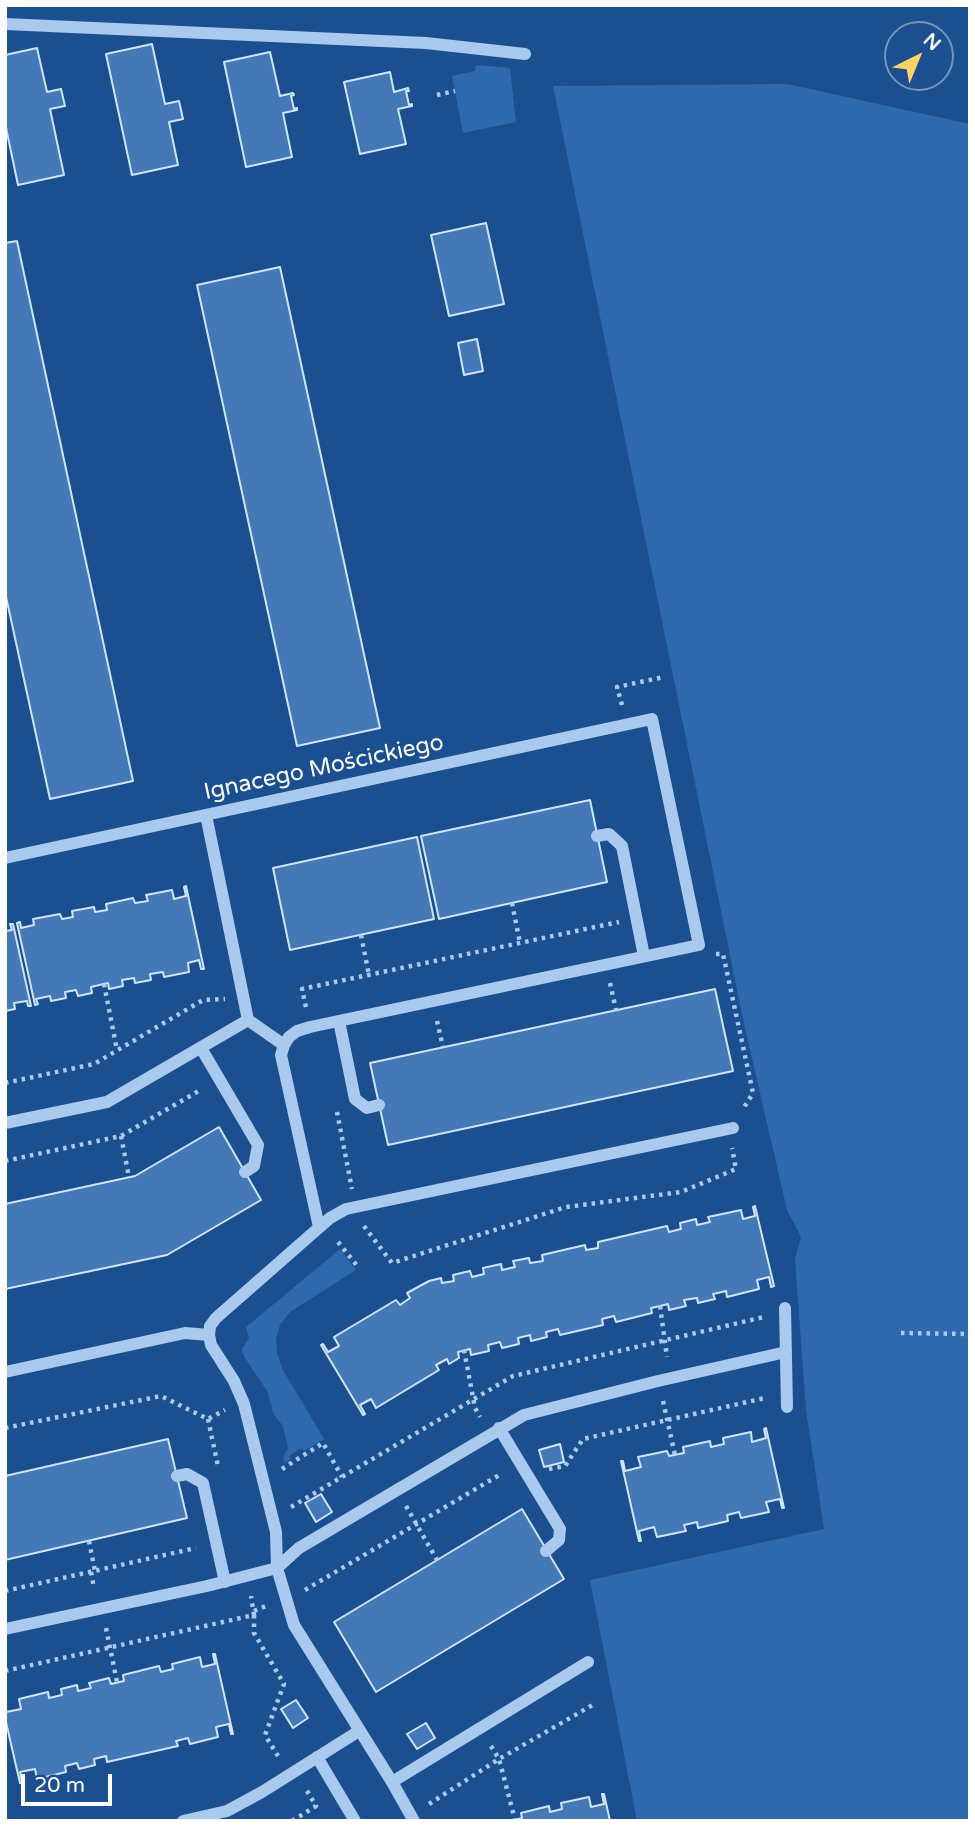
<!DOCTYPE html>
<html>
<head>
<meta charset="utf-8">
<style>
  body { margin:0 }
  #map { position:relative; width:975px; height:1826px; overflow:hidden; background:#1b4f8f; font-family:"Varela Round",sans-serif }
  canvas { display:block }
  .frame { position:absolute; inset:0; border:7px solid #fff; pointer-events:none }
  .north { position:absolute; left:884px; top:21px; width:70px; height:70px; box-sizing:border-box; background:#1b4f8f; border:2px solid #7695bc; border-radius:50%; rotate:43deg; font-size:19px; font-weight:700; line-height:28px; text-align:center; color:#fff }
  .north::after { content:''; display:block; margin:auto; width:24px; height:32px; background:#ffd166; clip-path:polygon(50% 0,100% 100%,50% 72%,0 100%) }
  .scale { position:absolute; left:21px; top:1774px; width:91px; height:32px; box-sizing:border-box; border:4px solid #fff; border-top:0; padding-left:9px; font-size:21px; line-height:24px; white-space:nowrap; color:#fff; -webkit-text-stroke:5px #1b4f8f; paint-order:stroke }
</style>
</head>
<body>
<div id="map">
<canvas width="975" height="1826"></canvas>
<div class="frame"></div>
<div class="north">N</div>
<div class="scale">20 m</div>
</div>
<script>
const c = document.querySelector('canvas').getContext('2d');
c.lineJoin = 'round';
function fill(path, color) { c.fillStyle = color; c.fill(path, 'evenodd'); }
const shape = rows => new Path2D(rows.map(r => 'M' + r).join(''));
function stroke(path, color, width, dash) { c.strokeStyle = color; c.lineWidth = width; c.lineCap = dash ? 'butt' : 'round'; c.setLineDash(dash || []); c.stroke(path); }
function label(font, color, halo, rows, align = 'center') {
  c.font = font + ' "Varela Round",sans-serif'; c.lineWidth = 6; c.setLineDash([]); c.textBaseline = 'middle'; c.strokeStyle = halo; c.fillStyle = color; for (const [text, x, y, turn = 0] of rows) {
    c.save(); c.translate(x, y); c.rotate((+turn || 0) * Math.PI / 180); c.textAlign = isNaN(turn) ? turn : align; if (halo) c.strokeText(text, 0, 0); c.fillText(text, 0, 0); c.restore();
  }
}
const green = shape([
  [476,65,510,68,516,122,463,133,452,76,475,71],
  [787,84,970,124,970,1821,637,1821,590,1580,824,1529,806,1410,795,1259,801,1237,787,1210,743,1019,553,86],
  [340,1249,356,1270,290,1312,280,1325,276,1339,277,1354,283,1370,324,1439,304,1451,301,1448,289,1456,291,1459,285,1463,283,1456,288,1449,283,1426,274,1415,267,1391,245,1358,242,1351,243,1347,249,1339,246,1327]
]);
const building = shape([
  [152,44,165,104,179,101,183,119,169,122,178,165,132,175,106,54,152,44],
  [37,48,47,92,61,89,65,106,50,109,64,175,18,185,5,123,5,55,37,48],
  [270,52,280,96,293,93,294,95,291,96,294,109,297,108,297,110,283,113,292,157,246,167,224,62,270,52],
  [390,72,394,92,408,88,409,91,406,91,409,105,412,104,412,106,398,109,406,144,360,154,344,82,390,72],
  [486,223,504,304,449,316,431,235,486,223],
  [17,241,133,781,50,799,5,592,5,243,17,241],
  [280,267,380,728,297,746,197,285,280,267],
  [477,339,483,371,464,375,458,343,477,339],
  [590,800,607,882,439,919,421,836,590,800],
  [417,837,434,919,290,950,273,868,417,837],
  [186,886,204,969,201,969,199,960,188,963,189,972,164,977,163,972,150,974,151,980,135,983,134,978,122,980,123,986,109,989,108,983,91,987,92,993,78,996,76,990,65,992,66,998,51,1001,50,996,36,999,38,1004,35,1005,17,923,20,922,21,928,34,925,33,919,60,914,62,919,73,917,72,911,94,907,95,912,107,910,106,904,133,898,135,903,148,901,146,895,172,890,174,899,186,896,184,887,186,886],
  [10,924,13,924,31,1006,28,1006,27,1001,14,1003,15,1009,5,1011,5,931,12,930,10,924],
  [715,989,733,1071,388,1145,370,1063,715,989],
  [219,1127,261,1200,167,1255,5,1289,5,1204,135,1176,219,1127],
  [755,1206,774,1286,771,1287,769,1277,757,1280,759,1289,727,1297,726,1291,713,1294,715,1299,698,1303,697,1298,684,1300,686,1306,669,1310,668,1304,660,1306,651,1308,652,1313,616,1322,614,1316,602,1319,603,1325,560,1335,558,1329,546,1332,547,1337,531,1341,530,1335,518,1338,519,1344,502,1348,500,1342,488,1345,489,1351,471,1355,470,1349,458,1352,459,1358,449,1364,447,1359,436,1365,439,1370,376,1408,371,1399,360,1405,365,1414,363,1415,321,1345,323,1344,328,1352,339,1346,334,1337,396,1300,400,1305,410,1298,407,1293,429,1281,441,1278,442,1283,454,1281,453,1275,470,1271,472,1277,484,1274,483,1268,501,1264,502,1270,515,1267,513,1261,529,1258,530,1263,543,1261,542,1255,585,1245,586,1250,598,1248,598,1242,667,1226,669,1232,681,1229,680,1223,696,1219,697,1225,710,1222,708,1217,741,1210,743,1219,755,1216,753,1207,755,1206],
  [766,1428,784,1508,782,1508,780,1499,766,1502,769,1512,741,1518,739,1512,727,1515,728,1521,698,1528,697,1522,684,1525,686,1531,657,1537,654,1527,639,1531,641,1541,639,1541,621,1461,623,1461,625,1471,641,1467,638,1457,667,1451,669,1456,684,1453,683,1447,710,1441,711,1447,724,1444,723,1438,751,1432,752,1442,766,1438,764,1429,766,1428],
  [168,1439,187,1518,5,1560,5,1476,168,1439],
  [560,1444,564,1462,544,1467,539,1450,560,1444],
  [321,1494,332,1512,316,1522,305,1503,321,1494],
  [522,1509,564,1579,376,1692,334,1622,522,1509],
  [213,1654,215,1654,233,1734,231,1734,229,1724,216,1727,218,1737,190,1744,188,1738,176,1741,178,1746,107,1762,106,1756,94,1759,95,1765,79,1769,77,1763,65,1766,66,1772,37,1779,35,1769,20,1772,22,1782,20,1783,5,1718,5,1711,6,1712,21,1709,19,1699,48,1692,49,1698,62,1695,61,1689,77,1685,78,1691,91,1688,89,1683,109,1678,111,1684,124,1681,123,1675,159,1666,161,1672,173,1669,172,1664,200,1657,202,1667,215,1664,213,1654],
  [296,1700,308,1718,293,1728,281,1709,296,1700],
  [426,1723,435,1738,417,1749,407,1734,426,1723],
  [602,1794,604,1794,610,1821,511,1821,522,1818,521,1813,549,1806,550,1812,562,1809,561,1803,589,1797,591,1807,604,1804,602,1794]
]);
const path = shape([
  [437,95,455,91],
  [622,705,617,687,664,677],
  [512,903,520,943],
  [361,935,369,975],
  [716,954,723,954,753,1093,743,1109],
  [610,983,616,1010],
  [104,984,117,1050],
  [306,1007,302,989,619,922],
  [437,1021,443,1047],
  [5,1083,94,1064,203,1000,225,999],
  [337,1112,352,1189],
  [121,1136,129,1177],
  [5,1161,121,1136,202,1089],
  [364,1226,392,1263,566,1207,681,1192,736,1169,732,1148],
  [338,1242,359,1268],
  [660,1306,667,1357],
  [901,1333,970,1334],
  [464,1350,475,1408,480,1417],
  [663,1401,675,1455],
  [208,1419,218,1466],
  [5,1428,161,1396,208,1419,225,1410],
  [282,1469,323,1443,342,1477],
  [549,1469,565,1466,583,1439,765,1398],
  [406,1506,437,1560],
  [291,1507,513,1376,764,1317],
  [89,1541,95,1571],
  [91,1572,94,1588],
  [305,1590,501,1474,500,1473],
  [5,1591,196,1548],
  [254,1611,266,1606],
  [254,1615,254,1633,284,1684,265,1735,278,1756],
  [106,1628,117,1682],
  [5,1671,254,1615,251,1596],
  [491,1746,499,1759,515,1820],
  [429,1804,499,1759,596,1703],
  [292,1821,316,1806,306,1789]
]);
const minor = shape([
  [5,24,426,43,525,54],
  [206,815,248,1020,284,1045],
  [597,836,609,834,622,846,644,956],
  [5,858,652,719,699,945,310,1027,297,1031,289,1037,284,1045,281,1055,319,1227],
  [339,1021,355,1099,367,1108,379,1105],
  [201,1048,258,1145,254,1166,245,1172],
  [5,1123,107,1102,248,1020],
  [785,1308,787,1407],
  [5,1372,185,1333,209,1335],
  [499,1428,560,1529,559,1540,546,1551],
  [177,1476,187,1474,203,1483,225,1582],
  [5,1629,207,1586,277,1568,299,1548,524,1415,658,1381,786,1352],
  [317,1757,355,1821],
  [392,1782,588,1662],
  [183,1821,227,1811,262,1792,359,1731],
  [414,1821,392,1782,294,1625,277,1568,276,1532,244,1404,234,1381,211,1345,209,1335,210,1326,216,1318,330,1218,346,1209,733,1128]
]);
const streetNames = [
  ["Ignacego Mościckiego",324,768,-12]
];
fill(green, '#2e69ad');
fill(building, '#4478b7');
stroke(building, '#cfe3fa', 2);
stroke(path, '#a9c9ee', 4.5, [3.5, 5]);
stroke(minor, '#a9c9ee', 12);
label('23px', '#fff', '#1b4f8f', streetNames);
</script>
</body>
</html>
